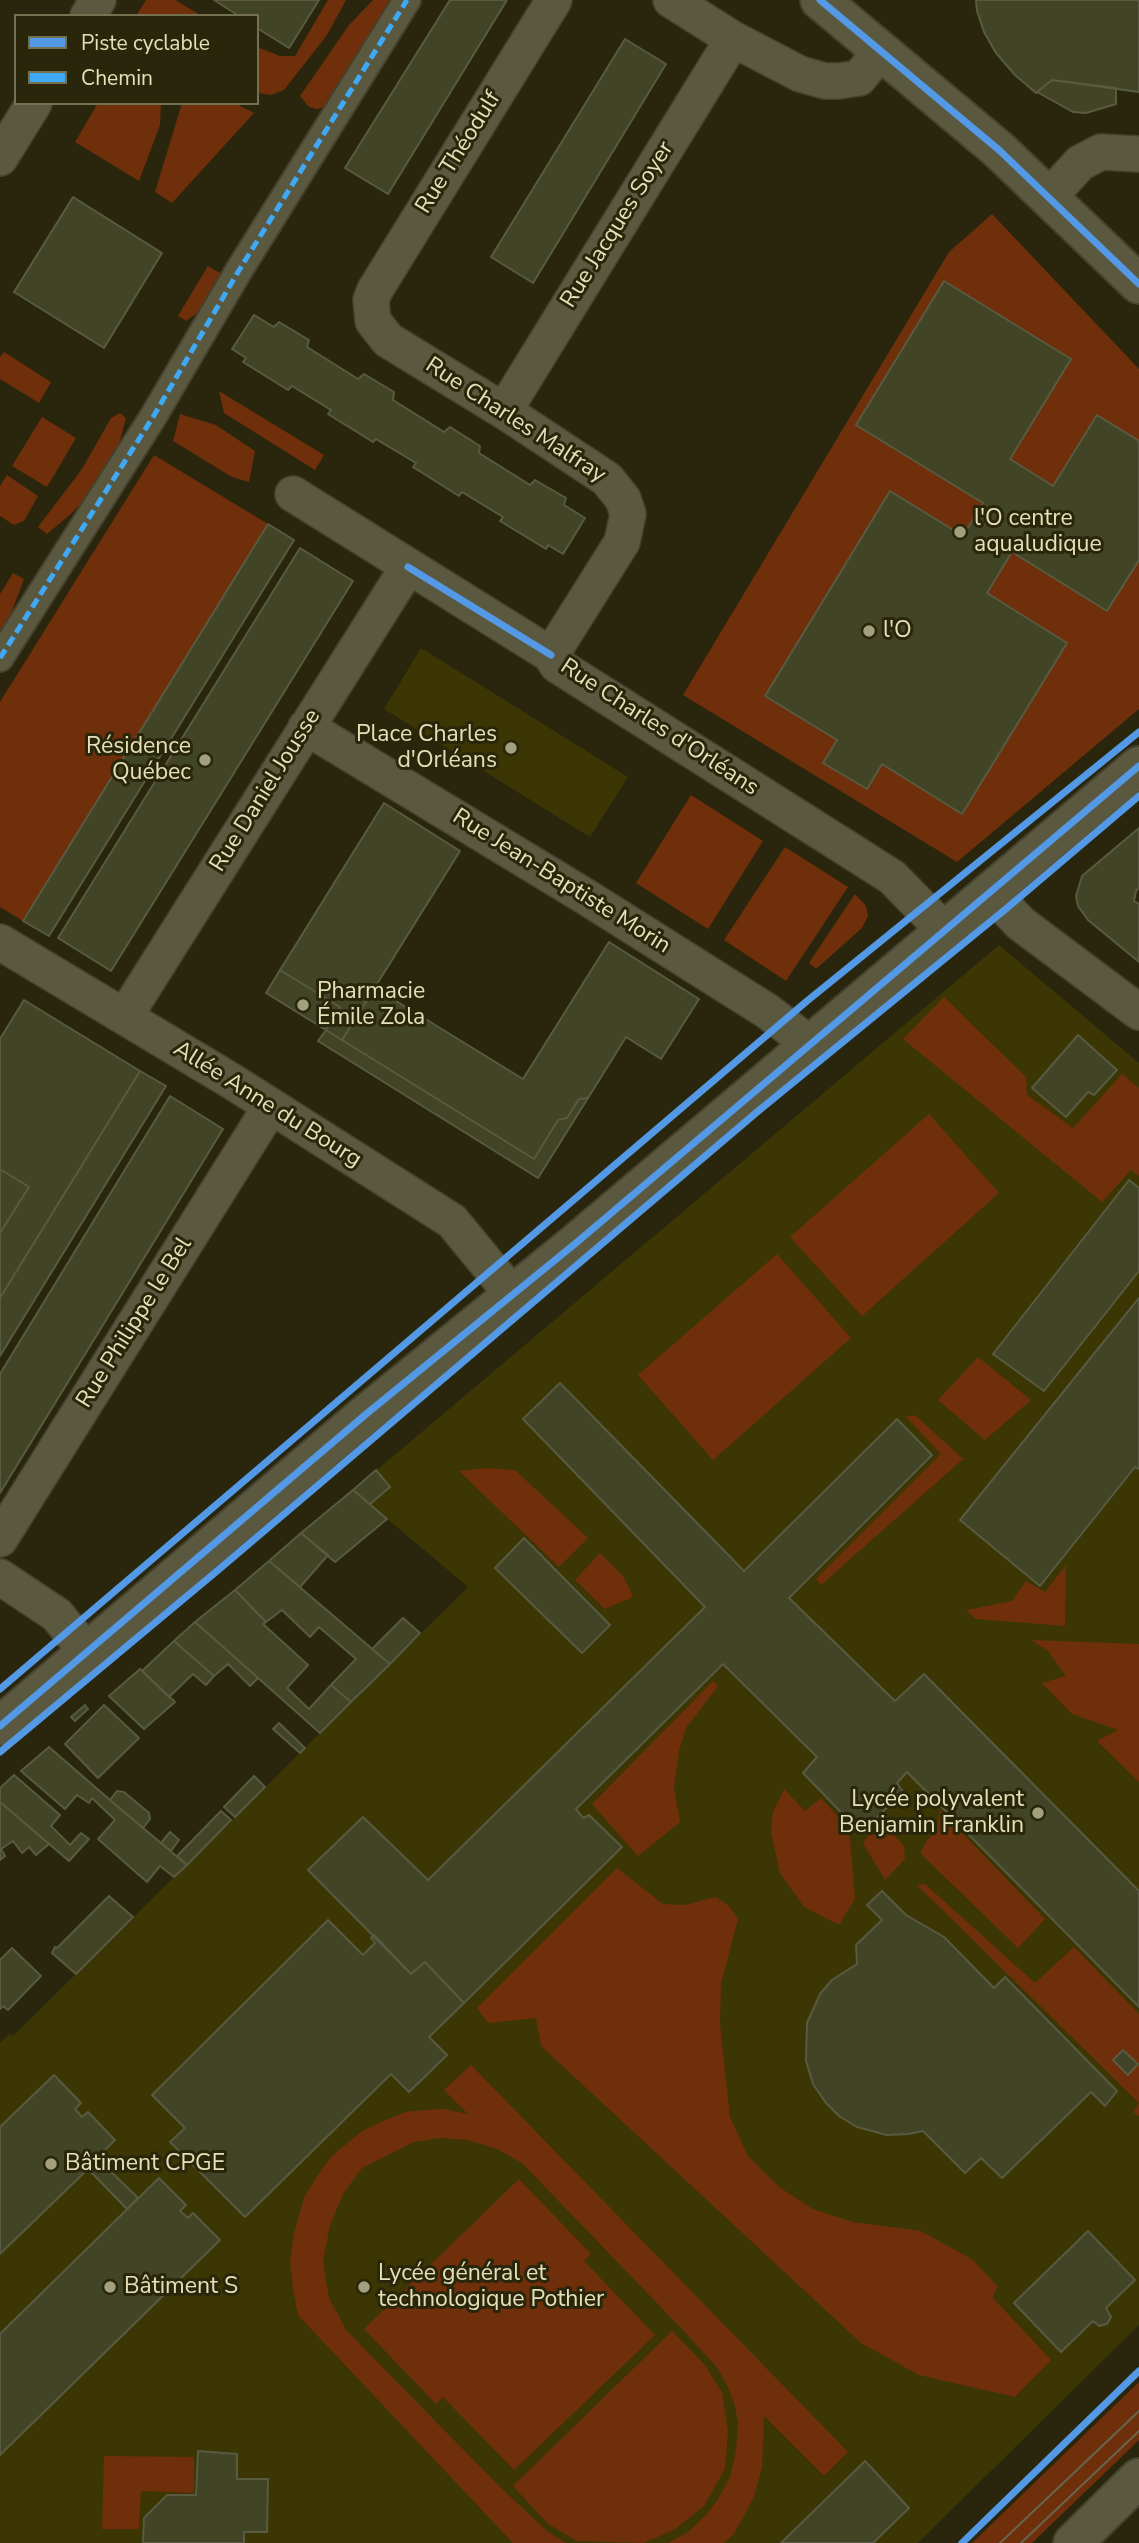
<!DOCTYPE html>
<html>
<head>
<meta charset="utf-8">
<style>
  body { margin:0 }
  #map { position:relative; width:1139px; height:2543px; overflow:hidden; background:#29260d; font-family:"Nunito Sans",sans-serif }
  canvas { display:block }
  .legend { position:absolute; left:14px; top:14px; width:245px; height:91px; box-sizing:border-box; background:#29260b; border:2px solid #747151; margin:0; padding:9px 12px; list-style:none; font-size:21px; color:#e4e1b9 }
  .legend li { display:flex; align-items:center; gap:14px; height:35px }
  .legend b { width:35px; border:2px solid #747151 }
</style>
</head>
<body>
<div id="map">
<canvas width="1139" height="2543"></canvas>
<ul class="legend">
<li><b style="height:9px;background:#5399e6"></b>Piste cyclable</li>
<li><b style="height:9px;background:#3fa9f5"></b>Chemin</li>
</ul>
</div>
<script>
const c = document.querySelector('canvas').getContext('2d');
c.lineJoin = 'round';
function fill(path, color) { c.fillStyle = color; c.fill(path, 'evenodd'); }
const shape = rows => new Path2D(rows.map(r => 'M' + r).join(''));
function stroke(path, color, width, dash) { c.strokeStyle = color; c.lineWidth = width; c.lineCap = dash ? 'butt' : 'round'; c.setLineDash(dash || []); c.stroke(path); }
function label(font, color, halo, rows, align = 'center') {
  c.font = font + ' "Nunito Sans",sans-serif'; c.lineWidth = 6; c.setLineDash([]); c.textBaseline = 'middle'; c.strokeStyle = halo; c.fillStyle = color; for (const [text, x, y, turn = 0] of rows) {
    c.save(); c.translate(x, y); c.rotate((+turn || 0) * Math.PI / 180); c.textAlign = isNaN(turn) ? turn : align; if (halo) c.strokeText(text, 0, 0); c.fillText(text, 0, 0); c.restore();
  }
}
const built = shape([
  [421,648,628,777,590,837,384,709],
  [999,945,1139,1063,1139,2325,918,2543,0,2543,0,2043,9,2034,13,2036,468,1587,353,1490]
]);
const green = shape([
  [146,0,175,0,202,16,136,16],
  [328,0,346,0,327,35,284,90,271,95,257,93,257,47,280,56,295,56],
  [373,0,393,0,333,104,317,109,309,107,300,96,349,25],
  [98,103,161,103,160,125,139,181,75,142],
  [182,103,235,103,254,113,172,203,155,192],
  [992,214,1139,369,1139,709,957,862,683,695,949,252],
  [208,266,227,277,198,312,186,321,178,316],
  [4,352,51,382,39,403,0,379,0,357],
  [219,391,324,455,315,470,224,413],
  [120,413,126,418,116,455,93,491,71,514,47,534,38,527,82,469,111,418],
  [180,414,216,425,255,451,249,482,232,477,173,441],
  [42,417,76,438,47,487,12,466],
  [154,455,268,524,23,921,0,907,0,702],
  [7,475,38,496,24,521,14,525,0,516,0,486],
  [13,573,24,579,9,619,0,635,0,594],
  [691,795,763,841,708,929,636,883],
  [785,847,848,887,786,981,724,940],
  [855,894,866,906,868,916,862,928,816,969,809,963],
  [944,997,1026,1077,1027,1095,1073,1128,1122,1074,1139,1088,1139,1176,1131,1170,1102,1202,903,1039],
  [929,1114,999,1193,862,1316,790,1237],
  [777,1254,851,1338,713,1460,638,1375],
  [978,1357,1031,1400,985,1440,938,1400],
  [915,1415,963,1459,821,1585,816,1579,941,1454,906,1417],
  [487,1468,515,1470,588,1538,559,1567,459,1471],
  [600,1553,624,1577,633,1597,605,1609,575,1580],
  [1066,1565,1065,1626,976,1619,966,1610,1012,1601,1026,1581,1045,1592],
  [1031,1640,1139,1644,1139,1782,1097,1741,1118,1730,1072,1714,1042,1683,1066,1676,1048,1651],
  [713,1681,718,1686,686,1728,679,1751,674,1788,680,1822,638,1856,592,1804],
  [784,1789,805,1811,821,1798,844,1823,850,1838,855,1899,839,1925,804,1907,780,1873,771,1832,773,1812],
  [940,1810,1045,1919,1018,1948,920,1853,928,1839,936,1833],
  [880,1820,904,1846,905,1859,885,1880,863,1843],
  [617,1868,663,1904,685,1905,716,1897,729,1906,738,1919,721,1984,720,2024,730,2117,748,2156,779,2187,813,2209,853,2222,921,2231,973,2260,997,2286,993,2298,1051,2360,1015,2397,919,2375,861,2343,541,2046,536,2018,488,2023,477,2008],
  [925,1884,1035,1983,1074,1947,1139,2014,1139,2116,1133,2112,1139,2103,917,1885],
  [471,2065,848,2452,824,2476,764,2416,762,2467,754,2497,734,2534,724,2543,668,2543,688,2532,705,2516,717,2501,730,2477,736,2451,738,2423,735,2406,727,2385,716,2366,680,2327,522,2163,497,2149,468,2140,440,2138,414,2142,362,2168,343,2194,330,2225,323,2262,329,2298,346,2330,500,2487,547,2531,566,2543,513,2543,298,2315,293,2289,290,2260,294,2234,304,2198,316,2178,331,2157,362,2131,383,2121,406,2112,423,2110,444,2109,468,2114,444,2090],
  [519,2179,591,2254,584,2261,655,2335,514,2470,443,2397,436,2404,364,2329],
  [672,2331,704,2364,722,2392,728,2433,725,2469,704,2506,674,2530,644,2543,577,2541,548,2524,513,2486],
  [1139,2382,1139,2440,1032,2543,972,2543],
  [104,2456,194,2457,194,2493,141,2491,139,2529,102,2529]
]);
const building = shape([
  [214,0,319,0,289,48,257,28,257,16,239,16,214,0],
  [450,0,507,0,388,194,345,168,450,0],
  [976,0,1139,0,1139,92,1052,80,1036,93,1015,75,996,53,984,32,977,11,976,0],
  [625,39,666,64,533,283,491,257,625,39],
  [1052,80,1116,88,1116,104,1086,113,1073,112,1037,92,1052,80],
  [73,197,162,253,104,348,14,292,73,197],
  [944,281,1071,359,1010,459,1053,486,1097,415,1139,441,1139,560,1107,611,1012,552,987,593,1067,643,962,814,882,764,867,789,823,763,837,740,765,696,890,491,963,536,983,503,856,425,944,281],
  [254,315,274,327,279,322,309,340,307,347,358,379,364,374,394,392,393,400,444,432,450,427,480,446,479,453,530,485,535,480,566,498,564,505,585,518,563,554,548,545,546,549,500,521,503,517,462,492,459,496,413,467,416,463,376,439,373,442,328,414,331,410,292,386,288,390,243,362,246,358,232,349,254,315],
  [268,524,294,540,49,936,23,921,268,524],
  [300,548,353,581,111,971,58,938,300,548],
  [384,803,460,851,342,1040,326,1030,340,1007,280,970,384,803],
  [1139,828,1139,888,1136,891,1134,901,1139,904,1139,962,1088,920,1078,906,1076,896,1082,876,1139,828],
  [609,942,699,999,661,1059,626,1037,588,1098,579,1099,567,1118,558,1120,534,1159,342,1040,375,988,523,1079,609,942],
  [280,970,340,1007,326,1030,266,993,280,970],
  [24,1000,140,1071,0,1298,0,1233,29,1187,0,1169,0,1039,24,1000],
  [326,1030,534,1159,558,1120,567,1118,579,1099,588,1098,538,1178,318,1041,326,1030],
  [1078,1035,1117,1070,1094,1095,1088,1092,1066,1117,1032,1088,1078,1035],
  [140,1071,166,1086,0,1356,0,1298,140,1071],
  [170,1096,223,1129,0,1493,0,1374,170,1096],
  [0,1169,29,1187,0,1233,0,1169],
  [1129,1180,1139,1188,1139,1271,1044,1391,993,1354,1129,1180],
  [1139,1298,1139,1469,1135,1467,1040,1586,960,1520,1139,1298],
  [560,1383,744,1571,897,1419,932,1455,789,1598,895,1701,924,1674,1139,1891,1139,2007,907,1772,897,1783,903,1792,861,1833,803,1773,817,1757,723,1664,576,1809,583,1818,589,1815,622,1847,464,2003,425,1962,411,1974,308,1870,363,1817,428,1880,705,1607,523,1419,560,1383],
  [376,1470,390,1487,370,1504,353,1490,376,1470],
  [353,1490,387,1519,335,1562,301,1533,353,1490],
  [301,1533,328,1555,300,1587,269,1561,301,1533],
  [524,1538,610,1625,582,1653,495,1568,524,1538],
  [269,1561,390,1664,351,1702,331,1685,356,1659,319,1627,310,1637,282,1610,266,1622,235,1590,269,1561],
  [235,1590,266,1622,263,1624,308,1665,287,1688,309,1709,331,1685,351,1702,320,1733,195,1622,235,1590],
  [403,1618,420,1633,390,1664,372,1649,403,1618],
  [195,1622,258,1678,250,1686,228,1664,214,1676,174,1641,195,1622],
  [174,1641,214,1676,206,1685,193,1674,169,1697,142,1671,174,1641],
  [140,1669,175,1702,144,1729,109,1696,140,1669],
  [85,1705,88,1709,75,1721,71,1717,85,1705],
  [104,1705,139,1738,98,1778,65,1744,104,1705],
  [279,1723,305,1748,300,1753,273,1729,279,1723],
  [49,1747,110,1800,187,1865,174,1877,160,1866,147,1882,98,1839,115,1820,92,1798,89,1803,77,1795,65,1809,21,1771,49,1747],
  [14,1775,60,1815,51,1826,70,1845,81,1833,89,1839,69,1861,0,1802,0,1788,14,1775],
  [254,1776,265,1787,235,1817,224,1807,254,1776],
  [117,1791,124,1792,149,1813,150,1819,143,1828,110,1800,117,1791],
  [0,1802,49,1844,36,1855,29,1847,22,1853,13,1841,1,1849,5,1856,0,1860,0,1802],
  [221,1811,231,1820,187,1865,177,1856,221,1811],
  [170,1832,179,1840,171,1851,161,1843,170,1832],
  [882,1891,906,1915,944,1937,994,1988,1005,1977,1117,2091,1105,2106,1091,2092,1002,2178,981,2158,965,2173,923,2131,908,2134,887,2135,857,2127,839,2116,826,2103,813,2084,806,2061,807,2023,820,1994,832,1980,857,1964,856,1945,882,1920,867,1905,882,1891],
  [109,1896,133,1917,76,1974,52,1953,55,1947,57,1948,109,1896],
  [328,1920,363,1955,375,1943,371,1938,374,1935,411,1974,425,1962,464,2003,429,2037,447,2055,409,2092,391,2074,245,2217,170,2142,185,2128,152,2095,328,1920],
  [12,1948,41,1976,8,2010,3,2006,0,2009,0,1960,12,1948],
  [1123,2050,1138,2064,1128,2075,1113,2060,1123,2050],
  [54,2075,81,2103,75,2109,82,2117,88,2112,115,2140,97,2158,138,2198,127,2209,88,2169,0,2254,0,2127,54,2075],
  [159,2178,186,2205,180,2211,188,2218,193,2213,220,2240,0,2455,0,2334,159,2178],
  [1088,2231,1135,2280,1106,2308,1111,2317,1107,2324,1099,2326,1093,2321,1061,2352,1014,2303,1088,2231],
  [198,2451,237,2454,237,2479,268,2479,267,2532,244,2532,244,2543,143,2543,144,2518,167,2495,196,2495,198,2451],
  [865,2461,909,2508,873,2543,781,2543,865,2461]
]);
const pedestrian = shape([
  [0,658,153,417,238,272,407,0]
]);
const minor = shape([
  [671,0,733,39,800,74,825,81,839,81,859,78,881,51],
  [88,16,98,0],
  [0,158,34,103],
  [1050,196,1080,163,1101,152,1139,154],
  [504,411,733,39],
  [293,494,551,655,557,665,892,877,944,930],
  [551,655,622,542,628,514,623,499,607,479,504,411,388,340,373,321,371,300,375,290,554,0],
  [306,727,583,895,767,1011,811,1045],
  [991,892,1020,923,1139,1012],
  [0,942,233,1082,452,1221,512,1294],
  [125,1016,408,567],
  [0,1539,271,1106],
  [0,1577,57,1615,87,1652]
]);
const tertiary = shape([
  [0,1726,365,1415,576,1243,1139,766],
  [1073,2543,1139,2478]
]);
const secondary = shape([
  [820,0,999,150,1139,284]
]);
const tram = shape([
  [1000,2543,1139,2411],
  [1021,2543,1139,2431]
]);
const quiet = shape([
  [0,658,153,417,238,272,407,0]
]);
const cycleway = shape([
  [820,0,999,150,1139,284],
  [408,567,551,655],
  [0,1689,807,1001,1139,732],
  [0,1726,365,1415,576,1243,1139,766],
  [0,1752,217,1571,757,1112,1007,908,1139,796],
  [962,2543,1139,2371]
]);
const markers = [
  [960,532,7,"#a3a07d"],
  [869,631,7,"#a3a07d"],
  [511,748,7,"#a3a07d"],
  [205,760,7,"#a3a07d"],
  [303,1005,7,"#a3a07d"],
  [1038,1813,7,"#a3a07d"],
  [51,2164,7,"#a3a07d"],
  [110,2287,7,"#a3a07d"],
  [364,2287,7,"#a3a07d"]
];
const streetNames = [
  ["Rue Théodulf",459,153,-58],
  ["Rue Jacques Soyer",618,225,-58],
  ["Rue Charles Malfray",515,421,33],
  ["Rue Charles d'Orléans",659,728,33],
  ["Rue Daniel Jousse",266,791,-58],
  ["Rue Jean-Baptiste Morin",561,882,32],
  ["Allée Anne du Bourg",267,1105,32],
  ["Rue Philippe le Bel",135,1323,-58]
];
const poiNames = [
  ["l'O centre",974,519],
  ["aqualudique",974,545],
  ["l'O",883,631],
  ["Place Charles",497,735,"right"],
  ["d'Orléans",497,761,"right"],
  ["Résidence",191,747,"right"],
  ["Québec",191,773,"right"],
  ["Pharmacie",317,992],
  ["Émile Zola",317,1018],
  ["Lycée polyvalent",1024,1800,"right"],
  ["Benjamin Franklin",1024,1826,"right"],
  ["Bâtiment CPGE",65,2164],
  ["Lycée général et",378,2274],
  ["technologique Pothier",378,2300],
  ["Bâtiment S",124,2287]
];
fill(built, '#3b3604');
fill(green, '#6f2f0b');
fill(building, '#424426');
stroke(building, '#585b41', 2);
stroke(pedestrian, '#44422e', 30);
stroke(minor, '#44422e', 38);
stroke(tertiary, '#44422e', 42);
stroke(secondary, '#44422e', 42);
stroke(pedestrian, '#5b5840', 26);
stroke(minor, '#5b5840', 35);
stroke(tertiary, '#5b5840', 38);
stroke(secondary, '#5b5840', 38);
stroke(tram, '#676550', 2);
stroke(quiet, '#3fa9f5', 5, [10, 5]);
stroke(cycleway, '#5399e6', 7);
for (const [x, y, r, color] of markers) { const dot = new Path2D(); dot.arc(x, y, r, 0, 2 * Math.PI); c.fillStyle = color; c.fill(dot); stroke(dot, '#29260b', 2.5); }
label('23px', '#e4e1b9', '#29260b', streetNames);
label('23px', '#e4e1b9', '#29260b', poiNames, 'left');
</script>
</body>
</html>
